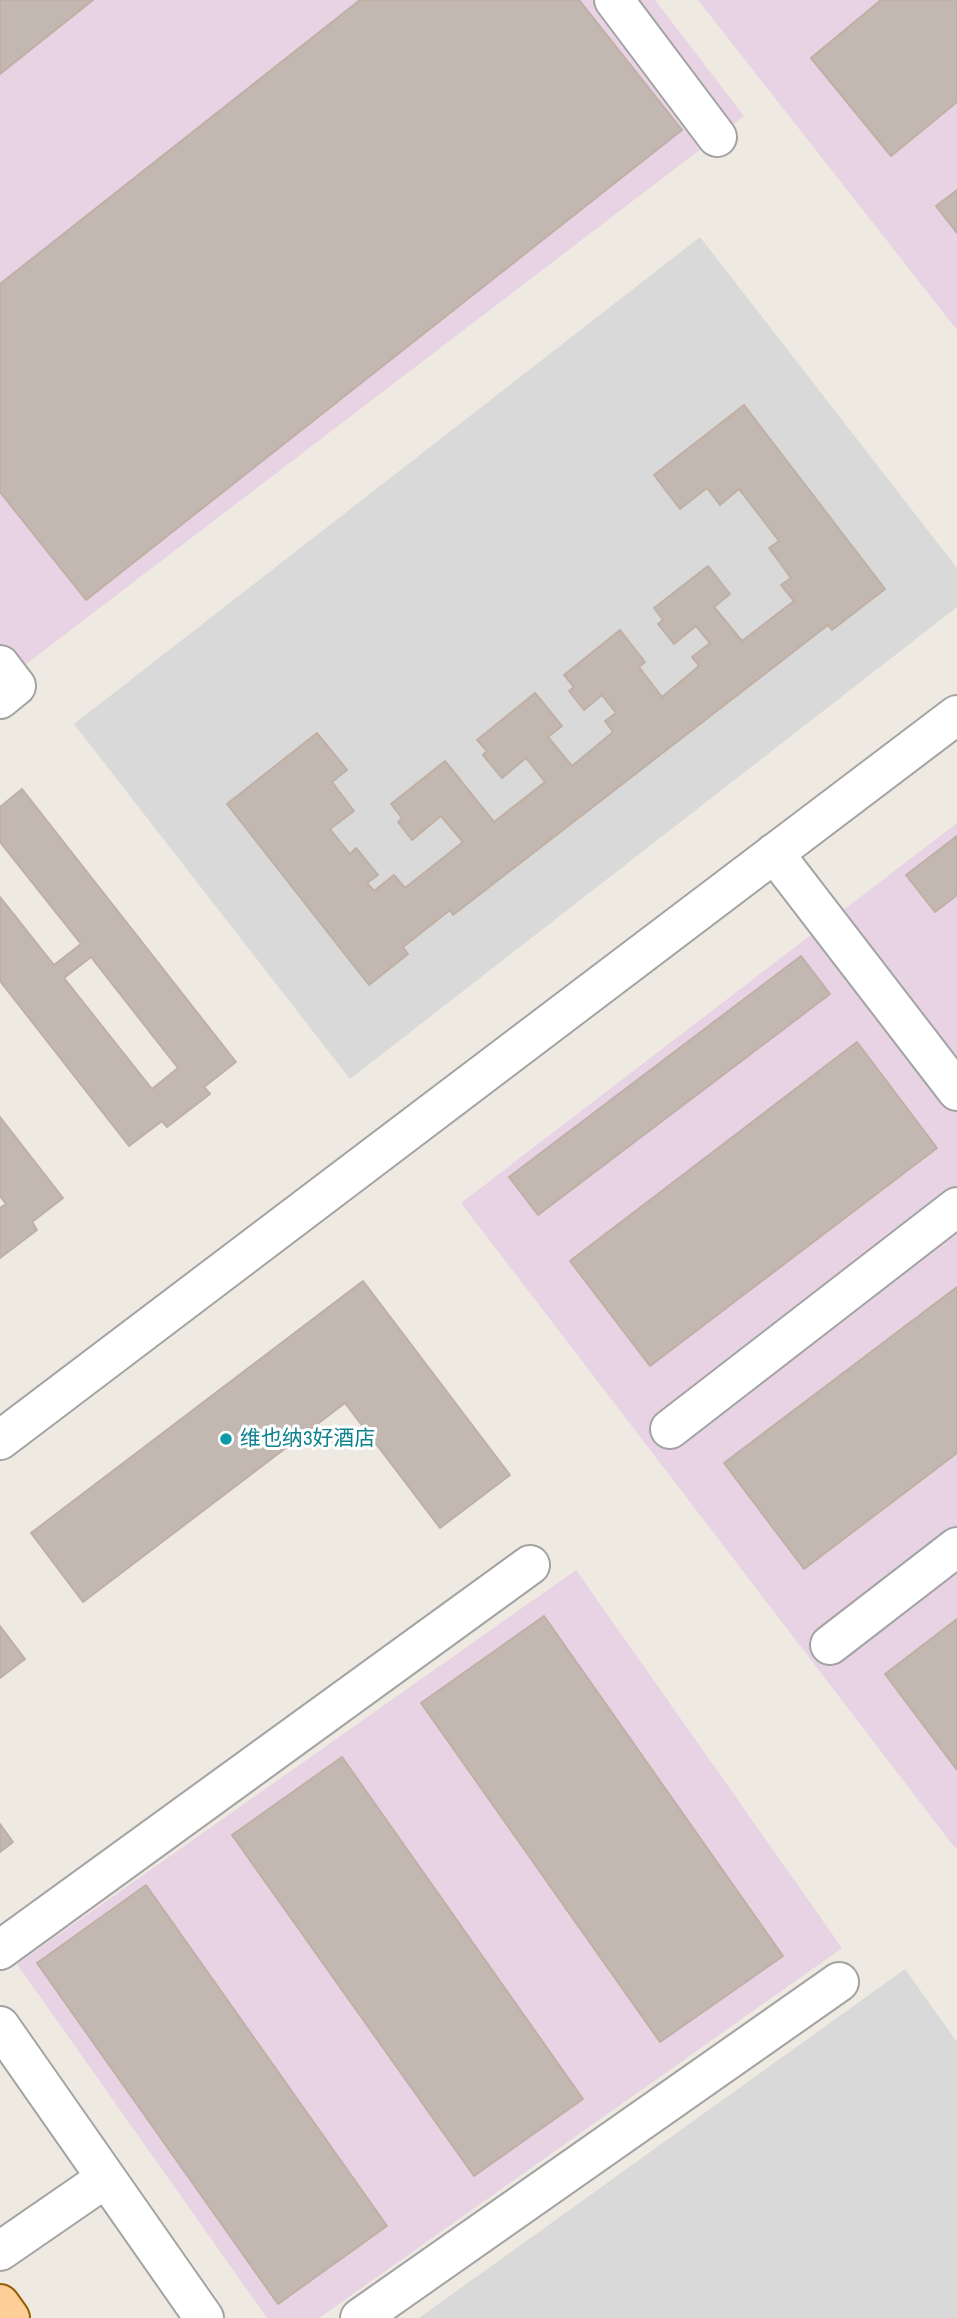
<!DOCTYPE html>
<html>
<head>
<meta charset="utf-8">
<style>
  body { margin:0 }
  canvas { display:block; background:#eee9e1 }
</style>
</head>
<body>
<canvas width="957" height="2318"></canvas>
<script>
const c = document.querySelector('canvas').getContext('2d');
c.lineJoin = 'round';
function fill(path, color) { c.fillStyle = color; c.fill(path, 'evenodd'); }
const shape = rows => new Path2D(rows.map(r => 'M' + r).join(''));
function stroke(path, color, width, dash) { c.strokeStyle = color; c.lineWidth = width; c.lineCap = dash ? 'butt' : 'round'; c.setLineDash(dash || []); c.stroke(path); }
function label(font, color, halo, rows, align = 'center') {
  c.font = font + ' "Archivo Narrow","Noto Sans SC",sans-serif'; c.lineWidth = 6; c.setLineDash([]); c.textBaseline = 'middle'; c.strokeStyle = halo; c.fillStyle = color; for (const [text, x, y, turn = 0] of rows) {
    c.save(); c.translate(x, y); c.rotate((+turn || 0) * Math.PI / 180); c.textAlign = isNaN(turn) ? turn : align; if (halo) c.strokeText(text, 0, 0); c.fillText(text, 0, 0); c.restore();
  }
}
const residential = shape([
  [700,237,957,568,957,607,350,1079,74,724],
  [905,1969,957,2042,957,2318,419,2318]
]);
const industrial = shape([
  [0,0,655,0,744,116,0,684],
  [698,0,957,0,957,330],
  [957,823,957,1847,955,1848,461,1203],
  [576,1570,842,1948,319,2318,267,2318,17,1964]
]);
const building = shape([
  [0,0,93,0,0,74,0,0],
  [360,0,579,0,682,130,86,600,0,492,0,284,360,0],
  [881,0,957,0,957,102,891,156,811,58,881,0],
  [957,190,957,233,936,206,957,190],
  [744,405,885,589,832,630,828,625,453,915,450,910,403,947,408,954,369,985,227,804,317,733,347,770,332,782,354,811,330,829,350,854,356,848,378,875,367,883,374,891,394,875,405,888,463,842,441,816,412,840,398,822,402,818,391,804,445,761,494,822,545,782,526,758,502,778,483,755,487,751,477,740,535,693,562,726,548,737,572,766,613,732,605,721,616,713,602,695,584,710,569,691,574,687,564,675,620,630,645,662,639,667,662,697,699,666,692,657,710,643,696,626,674,644,658,624,663,620,654,608,708,566,730,594,714,607,742,641,794,601,781,585,791,578,769,548,779,541,739,489,720,505,707,488,680,509,654,475,744,405],
  [22,789,236,1062,204,1087,210,1094,167,1127,162,1121,129,1146,0,981,0,897,54,965,81,944,0,842,0,807,22,789],
  [91,957,178,1068,152,1089,64,978,91,957],
  [957,836,957,895,935,912,906,875,957,836],
  [801,956,830,994,538,1215,509,1177,801,956],
  [857,1042,937,1148,650,1366,570,1261,857,1042],
  [0,1117,63,1198,32,1222,37,1230,0,1258,0,1208,6,1204,0,1196,0,1117],
  [363,1281,510,1475,440,1528,345,1403,83,1602,31,1533,363,1281],
  [957,1287,957,1453,804,1569,724,1463,957,1287],
  [544,1616,783,1956,660,2042,421,1703,544,1616],
  [957,1619,957,1770,885,1674,957,1619],
  [0,1626,25,1659,0,1678,0,1626],
  [342,1757,583,2099,474,2176,232,1835,342,1757],
  [0,1824,13,1842,0,1852,0,1824],
  [146,1885,387,2226,278,2304,37,1963,146,1885]
]);
const minor = shape([
  [614,0,717,137],
  [0,665,16,686,0,699],
  [774,853,957,1091],
  [670,1429,957,1207],
  [0,1440,957,715],
  [830,1645,957,1547],
  [0,1950,530,1565],
  [0,2026,204,2318],
  [0,2251,106,2178],
  [360,2318,839,1982]
]);
const major = shape([
  [0,2304,10,2318]
]);
const markers = [
  [226,1439,7,"#0f9aa8"]
];
const cultureNames = [
  ["维也纳3好酒店",240,1439]
];
fill(residential, '#dad9d9');
fill(industrial, '#e7d3e4');
fill(building, '#c2b8b1');
stroke(building, '#bfafa4', 2);
stroke(minor, '#a3a3a3', 42);
stroke(major, '#945f00', 42);
stroke(minor, '#fff', 38);
stroke(major, '#fdce97', 38);
for (const [x, y, r, color] of markers) { const dot = new Path2D(); dot.arc(x, y, r, 0, 2 * Math.PI); c.fillStyle = color; c.fill(dot); stroke(dot, '#fff', 2.5); }
label('21px', '#0d838f', '#fff', cultureNames, 'left');
</script>
</body>
</html>
